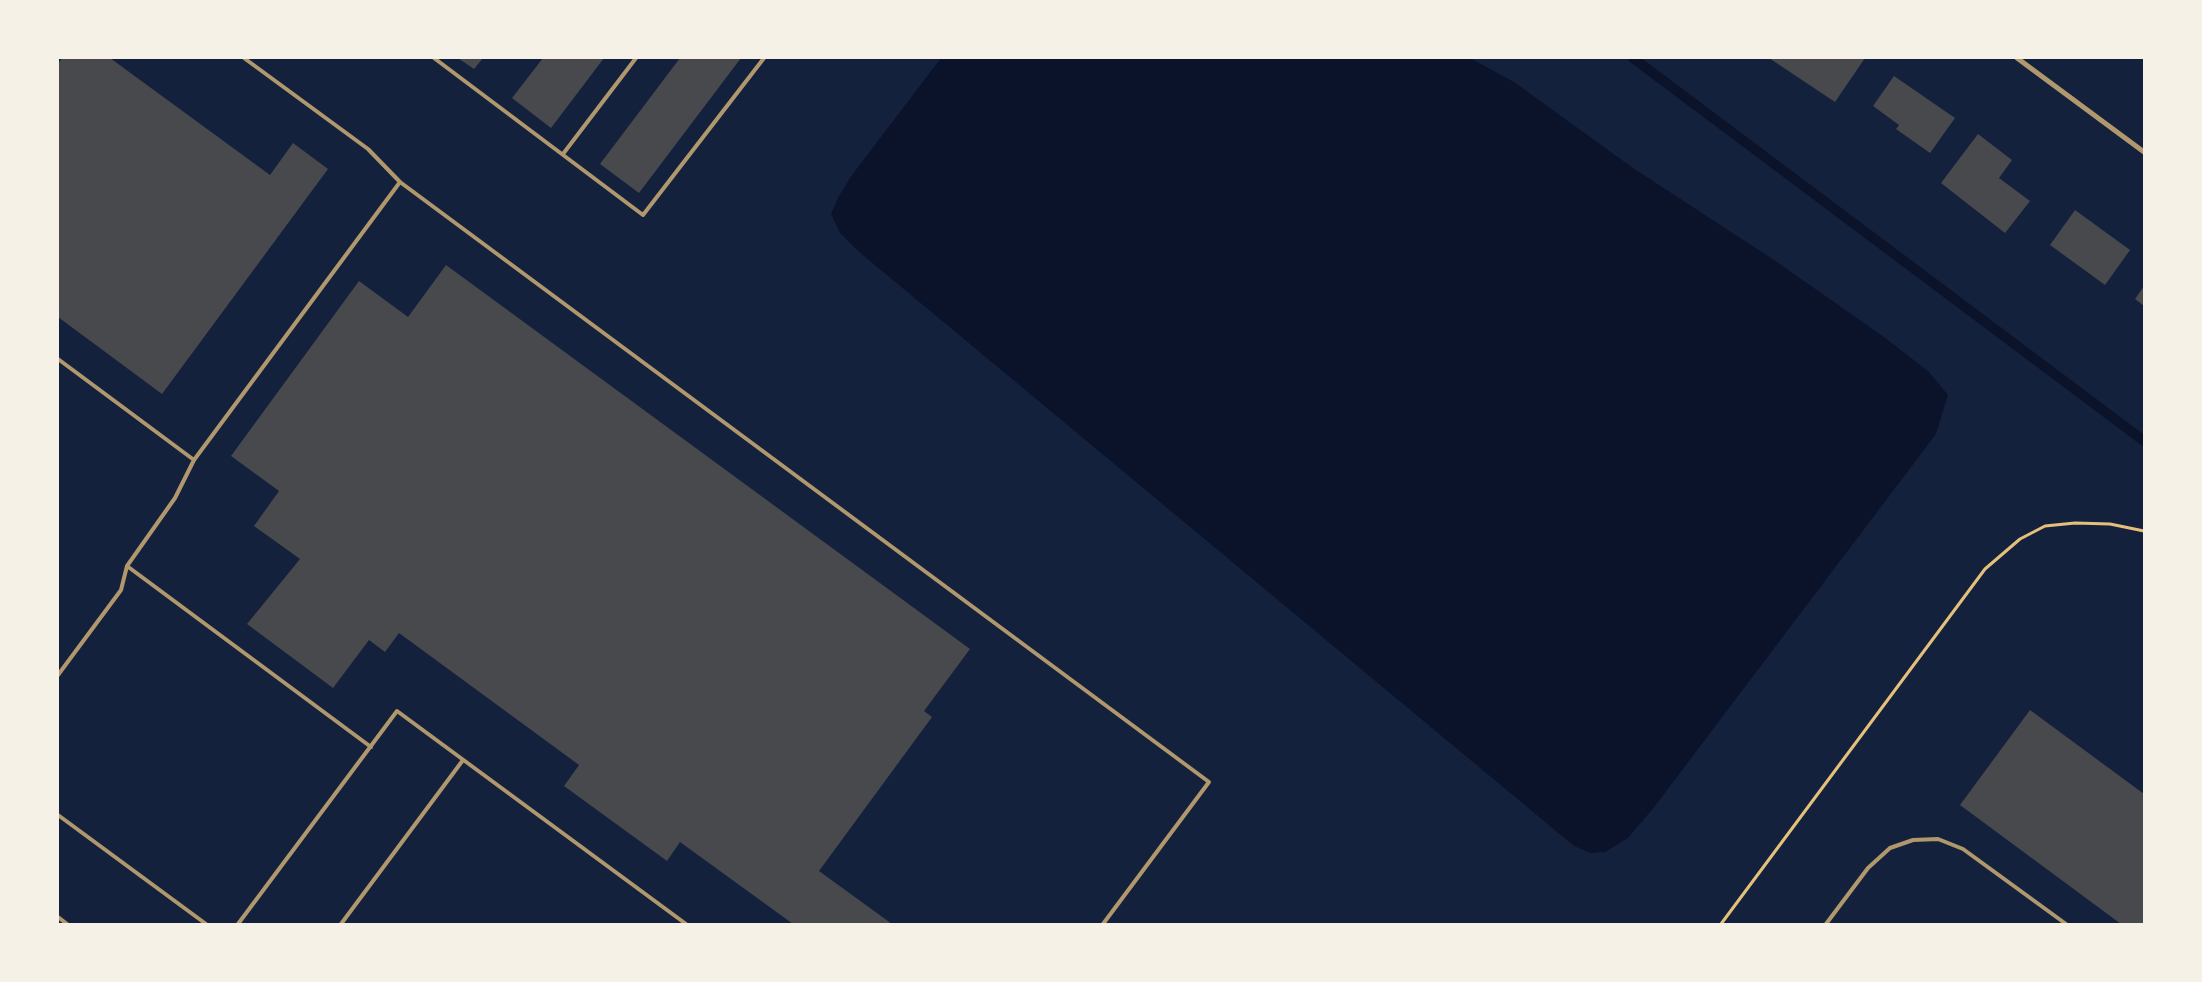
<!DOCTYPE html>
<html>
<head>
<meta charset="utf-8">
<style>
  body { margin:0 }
  #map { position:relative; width:2202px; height:982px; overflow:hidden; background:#14213d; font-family:"Space Grotesk",sans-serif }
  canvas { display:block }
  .frame { position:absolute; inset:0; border:59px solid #f6f1e7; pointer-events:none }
</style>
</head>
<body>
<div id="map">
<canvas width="2202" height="982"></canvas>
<div class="frame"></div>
</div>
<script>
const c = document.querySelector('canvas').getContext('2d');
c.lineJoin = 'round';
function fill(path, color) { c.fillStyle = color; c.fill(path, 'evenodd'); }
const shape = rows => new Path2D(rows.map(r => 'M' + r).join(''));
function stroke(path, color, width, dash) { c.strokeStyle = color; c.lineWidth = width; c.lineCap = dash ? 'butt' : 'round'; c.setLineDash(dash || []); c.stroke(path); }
const water = shape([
  [941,58,1470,58,1514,82,1633,168,1774,260,1884,337,1929,372,1948,395,1936,434,1655,806,1628,838,1605,852,1591,853,1574,846,858,251,840,233,831,214,839,196,852,175]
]);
const stream = shape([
  [1633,58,2144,441]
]);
const building = shape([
  [62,58,110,58,270,175,293,143,328,169,162,394,58,317,58,64],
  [458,58,483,58,474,69],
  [543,58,604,58,551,128,512,98],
  [680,58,741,58,639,193,600,164],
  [1769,58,1865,58,1835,102],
  [1894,76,1955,118,1930,153,1896,129,1899,125,1873,106],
  [1978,134,2012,160,1999,178,2030,201,2005,233,1941,183],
  [2075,210,2130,250,2105,285,2050,245],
  [446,265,970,649,924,711,932,717,819,871,892,924,793,924,680,842,667,861,564,786,579,765,399,633,385,652,369,640,333,688,247,624,300,559,254,526,279,491,231,456,359,281,408,317],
  [2144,286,2144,306,2135,299],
  [2030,710,2144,794,2144,924,2121,924,1960,805]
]);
const path = shape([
  [1721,924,1985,569,2020,539,2045,526,2075,523,2110,524,2144,531]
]);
const service = shape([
  [244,58,368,149,400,182,1209,782,1103,924],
  [434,58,643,215,764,58],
  [563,154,636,58],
  [58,359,194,460],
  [127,566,371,747],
  [58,675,121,590,127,566,175,498,194,460,400,182],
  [58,815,206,924],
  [58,917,67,924],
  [238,924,397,711,686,924],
  [341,924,463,760],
  [1826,924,1868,868,1890,848,1913,840,1938,839,1963,849,2066,924]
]);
const minor = shape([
  [2017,58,2144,152]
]);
fill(water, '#0b132b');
stroke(stream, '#0b132b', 10);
fill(building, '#48494c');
stroke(path, '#e5c07b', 3);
stroke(service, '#b1986c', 4);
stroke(minor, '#b1986c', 5);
</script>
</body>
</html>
